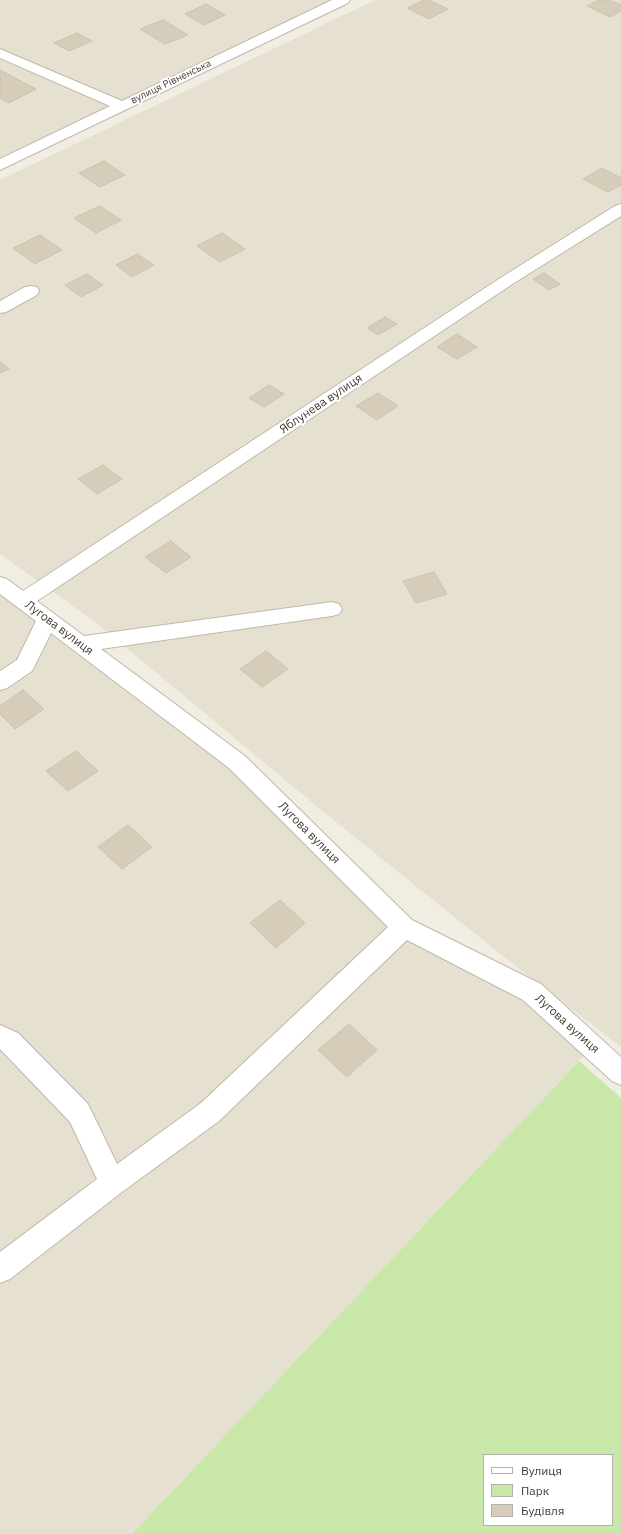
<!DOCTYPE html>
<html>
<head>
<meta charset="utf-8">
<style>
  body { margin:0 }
  #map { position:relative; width:621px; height:1534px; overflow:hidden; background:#f1ede2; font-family:"IBM Plex Sans",sans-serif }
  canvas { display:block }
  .legend { position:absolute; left:483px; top:1454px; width:130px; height:72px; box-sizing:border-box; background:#fff; border:1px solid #b4b1ad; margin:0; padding:5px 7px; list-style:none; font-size:12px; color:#433d33 }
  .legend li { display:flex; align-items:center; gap:8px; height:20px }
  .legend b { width:20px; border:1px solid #b4b1ad }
</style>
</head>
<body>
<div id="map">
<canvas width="621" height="1534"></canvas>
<ul class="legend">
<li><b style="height:5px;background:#fff"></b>Вулиця</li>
<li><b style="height:11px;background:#c8e7a9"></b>Парк</li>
<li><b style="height:11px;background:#d6ccba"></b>Будівля</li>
</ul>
</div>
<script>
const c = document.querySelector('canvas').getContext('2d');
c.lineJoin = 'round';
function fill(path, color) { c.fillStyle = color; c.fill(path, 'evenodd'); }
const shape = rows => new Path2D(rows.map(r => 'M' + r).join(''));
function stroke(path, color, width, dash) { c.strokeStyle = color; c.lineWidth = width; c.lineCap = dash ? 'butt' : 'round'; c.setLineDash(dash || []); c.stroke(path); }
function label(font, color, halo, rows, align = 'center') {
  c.font = font + ' "IBM Plex Sans",sans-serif'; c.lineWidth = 4; c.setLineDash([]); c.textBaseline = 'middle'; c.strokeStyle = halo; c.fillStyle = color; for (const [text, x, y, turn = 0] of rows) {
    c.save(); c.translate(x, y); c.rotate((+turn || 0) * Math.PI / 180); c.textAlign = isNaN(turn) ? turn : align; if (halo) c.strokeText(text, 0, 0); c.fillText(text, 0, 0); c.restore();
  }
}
const residential = shape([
  [0,0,343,0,0,165],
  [375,0,621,0,621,1047,503,956,320,809,94,621,0,554,0,180],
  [0,584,237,762,404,927,532,992,592,1047,132,1534,0,1534]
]);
const green = shape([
  [579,1061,621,1098,621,1534,132,1534],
  [484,1455,612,1455,612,1525,484,1525]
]);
const building = shape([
  [424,0,429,0,448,9,429,19,407,8,424,0],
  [599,0,610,0,621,5,621,11,610,17,587,6,599,0],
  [206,4,225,15,204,25,185,14,206,4],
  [163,20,188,35,165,44,140,29,163,20],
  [77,33,92,41,69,51,54,43,77,33],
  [0,70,36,89,9,103,0,98,0,70],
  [104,161,125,175,100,187,79,173,104,161],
  [602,168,621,178,621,185,608,192,583,179,602,168],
  [100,206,121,220,96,233,74,218,100,206],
  [222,233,245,249,220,262,197,246,222,233],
  [40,235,62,250,35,264,13,248,40,235],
  [137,254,154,265,132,277,116,265,137,254],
  [544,273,560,284,549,290,533,279,544,273],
  [87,274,103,285,81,297,65,285,87,274],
  [385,317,397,324,378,335,367,328,385,317],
  [457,334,477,347,457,359,437,347,457,334],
  [0,362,9,369,0,373,0,362],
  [269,385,284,394,264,407,249,398,269,385],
  [378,393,398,406,377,420,356,406,378,393],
  [103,465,122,479,97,494,78,479,103,465],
  [171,541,191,557,166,573,145,557,171,541],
  [434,572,447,594,416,603,403,581,434,572],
  [266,651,288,669,262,687,240,669,266,651],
  [23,690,44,709,15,729,0,714,0,706,23,690],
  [76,751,98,771,68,791,46,771,76,751],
  [128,825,152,847,122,869,98,847,128,825],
  [280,900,305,923,276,948,250,923,280,900],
  [349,1024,377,1050,347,1077,318,1050,349,1024]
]);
const minor = shape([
  [332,0,350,0,348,3,0,170,0,159,110,106,0,58,0,49,122,101,332,0],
  [621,204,621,216,514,283,37,601,84,636,332,602,339,604,342,609,339,614,332,616,101,649,245,756,412,920,541,984,621,1057,621,1085,612,1081,523,1000,407,940,219,1121,122,1192,10,1279,0,1283,0,1252,97,1179,70,1122,0,1049,0,1025,18,1033,88,1104,117,1164,201,1103,388,927,229,768,51,633,32,671,7,688,0,690,0,671,17,660,36,621,0,594,0,577,7,579,23,591,502,277,615,206,621,204],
  [31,286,37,287,39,291,37,295,6,312,0,313,0,301,25,287,31,286]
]);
const farStreetnames = [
  ["вулиця Рівненська",171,82,-26]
];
const streetNames = [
  ["Яблунева вулиця",321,404,-34],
  ["Лугова вулиця",59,628,37],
  ["Лугова вулиця",309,833,45],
  ["Лугова вулиця",567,1024,42]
];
fill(residential, '#e5e0d0');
fill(green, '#c8e7a9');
fill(building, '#d6ccba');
stroke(building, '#cec2ab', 1);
stroke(minor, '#c0b8a8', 2);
fill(minor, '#fff');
label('10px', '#433d33', '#fff', farStreetnames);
label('12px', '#433d33', '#fff', streetNames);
</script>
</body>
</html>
